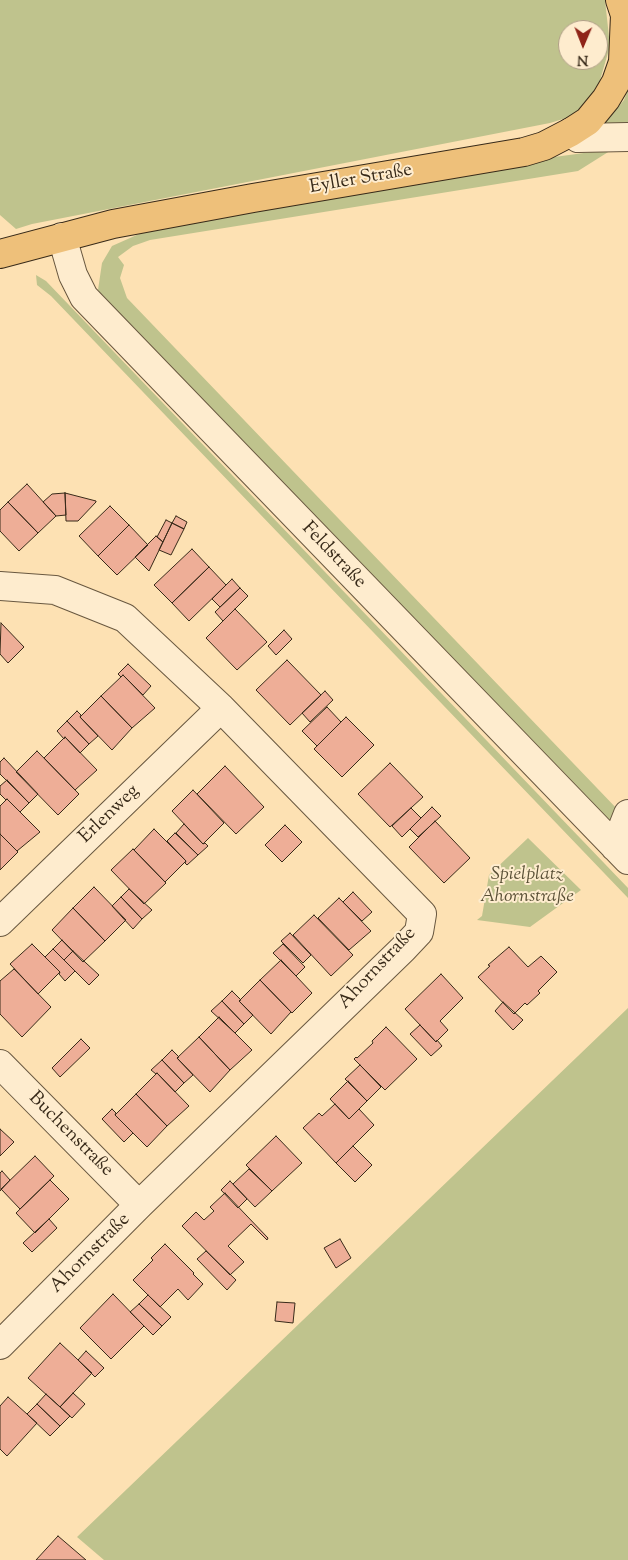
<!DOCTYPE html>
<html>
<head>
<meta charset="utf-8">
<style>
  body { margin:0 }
  #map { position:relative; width:628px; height:1560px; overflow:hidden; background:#fde1b3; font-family:"Sorts Mill Goudy",serif }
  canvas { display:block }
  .north { position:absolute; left:558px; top:20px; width:50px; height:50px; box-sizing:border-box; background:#feecce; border:1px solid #af9e86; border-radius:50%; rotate:181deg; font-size:14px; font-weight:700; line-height:20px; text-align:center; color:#382a19 }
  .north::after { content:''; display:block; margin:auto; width:18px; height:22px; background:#8f2418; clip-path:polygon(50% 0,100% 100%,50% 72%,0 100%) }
</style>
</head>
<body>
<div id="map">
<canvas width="628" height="1560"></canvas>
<div class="north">N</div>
</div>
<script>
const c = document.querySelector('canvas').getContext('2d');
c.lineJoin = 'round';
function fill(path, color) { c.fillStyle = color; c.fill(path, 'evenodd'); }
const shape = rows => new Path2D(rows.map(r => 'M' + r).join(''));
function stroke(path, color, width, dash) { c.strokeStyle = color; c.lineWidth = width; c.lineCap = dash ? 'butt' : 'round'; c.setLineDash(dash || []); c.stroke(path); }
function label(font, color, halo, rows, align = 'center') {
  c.font = font + ' "Sorts Mill Goudy",serif'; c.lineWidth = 4; c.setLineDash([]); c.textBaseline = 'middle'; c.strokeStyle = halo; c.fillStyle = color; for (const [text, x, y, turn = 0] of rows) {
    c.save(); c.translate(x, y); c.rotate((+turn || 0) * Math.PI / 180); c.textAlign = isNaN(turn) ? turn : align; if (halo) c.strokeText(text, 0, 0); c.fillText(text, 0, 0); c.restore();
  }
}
const green = shape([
  [0,0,605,0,610,46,598,87,573,116,550,123,32,224,16,229,0,215],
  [568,30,598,30,598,60,568,60],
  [628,90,628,132,598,132,624,100],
  [613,149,578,171,150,240,133,246,118,257,124,265,120,278,127,298,620,812,601,826,113,315,98,290,102,263,112,246,148,230,547,158],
  [36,275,46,281,628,888,628,898,51,296,37,285],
  [528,838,581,890,530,927,477,920,482,916,489,875],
  [628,1008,628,1560,104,1560,77,1537]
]);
const building = shape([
  [27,484,56,516,38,533,8,502,27,484],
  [65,493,96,501,96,502,78,521,66,521,65,493],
  [65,493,66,515,56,516,43,502,52,494,65,493],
  [8,502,38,533,19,551,0,531,0,510,8,502],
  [110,506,129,525,98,556,79,536,110,506],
  [176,516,187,522,184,529,172,523,176,516],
  [166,520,172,523,163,542,157,537,166,520],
  [172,523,184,529,171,555,159,550,172,523],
  [129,525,148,545,117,575,98,556,129,525],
  [156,536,163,542,149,571,135,557,156,536],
  [192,549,209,567,172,603,154,585,192,549],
  [209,567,226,585,189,621,172,603,209,567],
  [232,579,240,588,220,607,212,599,232,579],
  [240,588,248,596,223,621,215,612,240,588],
  [235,609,267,642,237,670,206,638,235,609],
  [1,623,24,647,8,663,0,654,1,623],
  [284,630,292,639,276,655,268,646,284,630],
  [287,660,321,695,290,725,256,690,287,660],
  [128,664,151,686,143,695,123,675,121,677,118,674,128,664],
  [123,675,155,708,132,728,101,696,123,675],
  [325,691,333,700,310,722,302,713,325,691],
  [101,696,132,728,112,750,80,717,101,696],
  [327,707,341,722,317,746,302,731,327,707],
  [77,711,81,715,80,717,98,736,89,744,67,721,77,711],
  [346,717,374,745,342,777,314,749,346,717],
  [67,721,89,744,80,753,65,737,64,739,57,731,67,721],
  [65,737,97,770,75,790,44,758,65,737],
  [37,751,79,794,58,815,16,772,37,751],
  [4,758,38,794,29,803,0,774,0,762,4,758],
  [390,763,423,797,390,827,358,794,390,763],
  [225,766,264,807,236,834,197,794,225,766],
  [7,780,29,803,20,812,7,799,6,800,0,794,0,786,7,780],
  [193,790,224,823,203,844,172,811,193,790],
  [7,799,40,832,17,851,0,834,0,806,7,799],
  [432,807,441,816,418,837,410,829,432,807],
  [411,808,421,818,402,837,392,826,411,808],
  [435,821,470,858,444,883,409,847,435,821],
  [184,824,203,844,205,843,208,846,198,855,176,833,184,824],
  [285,825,302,842,282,862,265,845,285,825],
  [154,829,186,861,165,882,134,850,154,829],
  [175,833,198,855,187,865,185,863,186,861,167,841,175,833],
  [0,834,18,852,0,870,0,834],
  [133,849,166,883,144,904,111,870,133,849],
  [94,887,126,920,105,941,73,908,94,887],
  [129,889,152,910,142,919,121,897,129,889],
  [353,892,372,912,362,921,343,902,353,892],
  [121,897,142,919,133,929,112,906,121,897],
  [339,898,371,931,349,950,318,918,339,898],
  [73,908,105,941,83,962,52,930,73,908],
  [314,915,353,955,331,976,293,935,314,915],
  [290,933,311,955,303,963,281,941,290,933],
  [62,940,73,951,64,960,53,949,62,940],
  [32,944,60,972,38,994,10,964,32,944],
  [283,944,305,967,296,976,273,953,283,944],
  [509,947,528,967,541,956,557,972,538,991,540,993,527,1005,525,1003,514,1014,478,977,490,966,488,965,509,947],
  [53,949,75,971,65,981,59,974,60,972,45,957,53,949],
  [73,951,99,975,89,985,64,960,73,951],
  [281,960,312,993,292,1013,260,980,281,960],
  [14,969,51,1007,22,1037,0,1014,0,981,14,969],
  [441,974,463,998,440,1021,448,1030,436,1042,405,1009,441,974],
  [260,980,291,1012,271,1034,239,1001,260,980],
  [232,991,241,1000,239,1001,253,1015,244,1024,222,1001,232,991],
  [222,1001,244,1024,235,1033,211,1011,222,1001],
  [503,1002,523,1020,513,1030,495,1011,503,1002],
  [219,1017,252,1050,230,1070,199,1037,219,1017],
  [420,1025,436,1042,437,1040,442,1046,431,1056,410,1034,420,1025],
  [386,1027,417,1059,385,1090,354,1059,356,1057,357,1058,373,1043,372,1041,386,1027],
  [199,1037,230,1070,210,1092,177,1058,199,1037],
  [81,1039,90,1048,60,1077,52,1068,81,1039],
  [172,1050,179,1057,177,1058,193,1075,184,1083,162,1060,172,1050],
  [162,1060,184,1083,175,1092,157,1073,156,1074,151,1070,162,1060],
  [360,1065,381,1087,367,1101,345,1079,360,1065],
  [157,1073,189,1106,167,1126,136,1094,157,1073],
  [348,1081,367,1101,349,1119,330,1099,348,1081],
  [136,1094,167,1126,147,1147,115,1115,136,1094],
  [335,1104,349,1119,359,1109,374,1125,336,1163,303,1128,319,1113,322,1116,335,1104],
  [112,1109,116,1113,115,1115,133,1133,124,1142,102,1119,112,1109],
  [0,1129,14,1142,0,1156,0,1129],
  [276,1136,302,1163,272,1191,246,1165,276,1136],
  [353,1146,372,1165,355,1182,336,1163,353,1146],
  [35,1156,54,1176,20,1209,1,1189,35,1156],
  [249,1169,272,1191,255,1207,233,1184,249,1169],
  [2,1171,10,1180,0,1191,0,1173,2,1171],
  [50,1180,69,1199,35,1233,16,1213,50,1180],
  [230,1181,247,1199,238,1208,221,1190,230,1181],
  [225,1193,268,1238,267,1240,251,1224,228,1246,244,1262,230,1275,182,1226,196,1212,204,1220,214,1211,210,1207,225,1193],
  [49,1219,57,1228,32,1252,23,1243,49,1219],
  [340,1239,351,1258,336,1268,324,1248,340,1239],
  [165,1244,194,1273,193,1274,203,1284,188,1300,178,1289,160,1307,133,1280,153,1260,151,1258,165,1244],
  [206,1251,236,1280,227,1290,197,1259,206,1251],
  [113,1294,144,1326,111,1359,80,1328,113,1294],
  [148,1295,171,1317,162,1326,139,1304,148,1295],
  [277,1302,295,1303,293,1323,275,1321,277,1302],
  [139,1304,162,1326,153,1335,130,1312,139,1304],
  [60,1343,92,1373,60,1407,28,1378,60,1343],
  [86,1351,104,1368,95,1377,78,1360,86,1351],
  [73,1393,85,1404,72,1418,60,1407,73,1393],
  [46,1394,70,1416,60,1426,37,1404,46,1394],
  [8,1397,37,1423,7,1456,0,1449,0,1406,8,1397],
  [37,1404,60,1426,50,1436,27,1414,37,1404],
  [58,1536,86,1560,36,1560,58,1536]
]);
const minor = shape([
  [571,132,578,138,628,137],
  [62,237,73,275,84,297,628,860],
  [0,586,55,590,125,618,221,708,422,914,419,932,403,949,139,1205,0,1345],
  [615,847,628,814],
  [0,922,221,708],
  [0,1064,139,1205]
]);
const major = shape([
  [0,254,113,224,253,198,524,152,544,146,571,132,588,121,606,99,616,82,623,62,625,15,620,0]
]);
const streetNames = [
  ["Eyller Straße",361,180,-10],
  ["Feldstraße",333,556,46],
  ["Erlenweg",110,815,-44],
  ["Ahornstraße",378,969,-47],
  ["Buchenstraße",70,1135,45],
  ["Ahornstraße",91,1254,-45]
];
const parkNames = [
  ["Spielplatz",527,876],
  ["Ahornstraße",527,898]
];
fill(green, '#bfc38d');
fill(building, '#eeae97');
stroke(building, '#382a19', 1);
stroke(minor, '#695840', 30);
stroke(major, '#382a19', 30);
stroke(minor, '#feecce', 28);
stroke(major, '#eec07a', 28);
label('19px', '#382a19', '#feecce', streetNames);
label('italic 19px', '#5a5036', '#feecce', parkNames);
</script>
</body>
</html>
